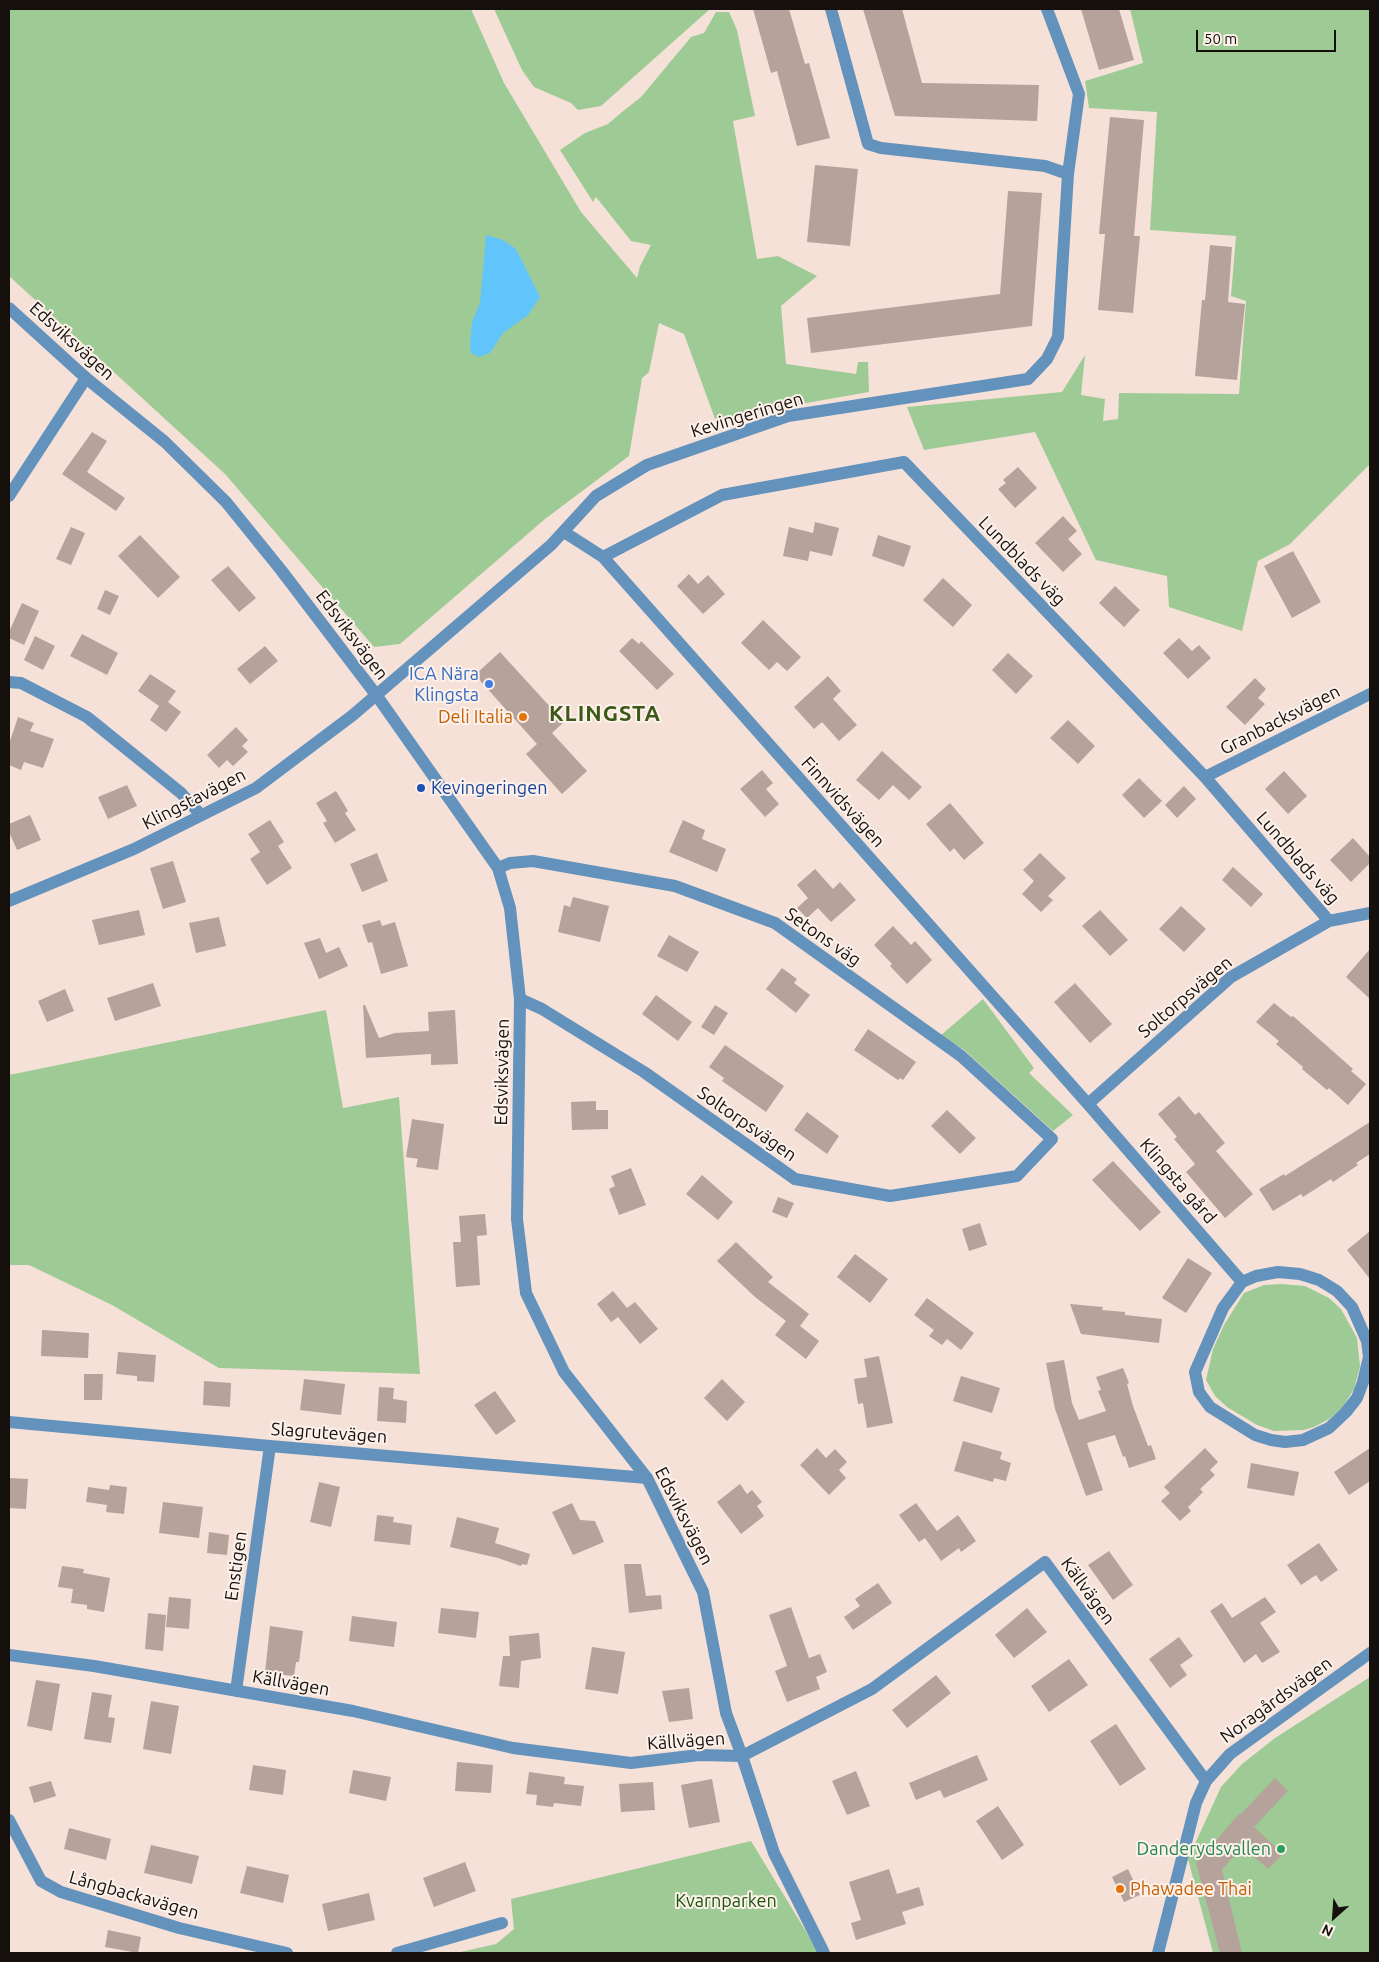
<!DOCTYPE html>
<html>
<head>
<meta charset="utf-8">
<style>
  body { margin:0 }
  #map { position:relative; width:1379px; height:1962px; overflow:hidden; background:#f6e1d8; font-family:Ubuntu,sans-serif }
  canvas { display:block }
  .frame { position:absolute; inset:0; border:10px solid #16100d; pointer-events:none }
  .north { position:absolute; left:1309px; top:1892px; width:50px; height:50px; -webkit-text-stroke:4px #fdf1eb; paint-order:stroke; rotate:206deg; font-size:14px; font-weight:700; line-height:20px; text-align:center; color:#16100d }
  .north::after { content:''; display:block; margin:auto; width:18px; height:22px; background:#16100d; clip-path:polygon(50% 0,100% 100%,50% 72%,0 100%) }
  .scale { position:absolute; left:1196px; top:30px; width:140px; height:22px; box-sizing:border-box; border:2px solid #16100d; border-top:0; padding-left:6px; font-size:15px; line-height:18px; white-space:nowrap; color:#16100d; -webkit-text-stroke:4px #fdf1eb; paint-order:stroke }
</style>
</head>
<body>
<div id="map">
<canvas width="1379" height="1962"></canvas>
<div class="frame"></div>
<div class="north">N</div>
<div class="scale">50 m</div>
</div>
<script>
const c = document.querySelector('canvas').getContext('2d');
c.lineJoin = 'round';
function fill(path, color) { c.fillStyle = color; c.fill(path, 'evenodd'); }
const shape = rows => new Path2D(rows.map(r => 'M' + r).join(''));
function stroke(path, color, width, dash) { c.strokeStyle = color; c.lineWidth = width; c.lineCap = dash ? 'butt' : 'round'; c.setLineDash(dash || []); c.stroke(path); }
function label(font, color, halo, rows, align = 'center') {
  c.font = font + ' Ubuntu,sans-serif'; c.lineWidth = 4; c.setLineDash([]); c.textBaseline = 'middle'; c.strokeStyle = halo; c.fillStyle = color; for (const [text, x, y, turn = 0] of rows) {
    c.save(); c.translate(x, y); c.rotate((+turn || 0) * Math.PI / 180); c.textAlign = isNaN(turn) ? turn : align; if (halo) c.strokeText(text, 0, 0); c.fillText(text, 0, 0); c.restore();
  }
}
const green = shape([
  [9,9,471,9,504,83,581,212,637,278,640,266,651,245,631,241,596,197,593,202,560,150,585,133,608,124,622,112,641,97,691,37,704,33,716,12,729,12,737,30,755,116,733,121,757,259,778,256,817,276,781,306,786,364,856,374,858,362,868,362,869,392,715,419,684,334,659,323,649,372,642,378,629,456,545,519,400,644,374,647,225,474,9,276],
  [494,9,710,9,601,106,578,110,571,103,534,87,522,70],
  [1130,9,1370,9,1370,464,1290,544,1258,561,1242,631,1169,607,1167,576,1096,560,1035,432,924,450,907,407,1062,392,1085,355,1081,395,1105,399,1103,421,1118,419,1119,393,1239,394,1246,301,1231,296,1236,236,1150,230,1157,112,1089,108,1085,81,1143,63],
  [983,999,1034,1068,1029,1073,1073,1115,1053,1131,963,1049,940,1036],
  [326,1010,343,1108,399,1097,420,1374,219,1368,112,1305,29,1265,9,1265,9,1075],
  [1281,1284,1305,1286,1329,1298,1341,1309,1357,1338,1360,1366,1354,1389,1342,1408,1329,1419,1314,1427,1304,1430,1274,1431,1257,1425,1227,1407,1215,1396,1206,1380,1213,1349,1224,1325,1244,1293,1264,1285],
  [1370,1677,1370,1953,1213,1953,1188,1859,1221,1787,1242,1764,1275,1738],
  [751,1841,819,1953,456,1953,496,1944,514,1929,511,1899]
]);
const water = shape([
  [486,235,503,240,516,249,540,297,528,315,503,333,490,353,479,357,471,353,470,344,472,322,480,303]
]);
const building = shape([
  [753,9,789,9,805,64,809,63,830,138,797,146,777,71,771,73],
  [863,9,902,9,922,83,1039,85,1037,121,895,116],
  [1081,9,1119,9,1134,60,1099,70],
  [1110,117,1144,120,1134,236,1140,236,1133,313,1098,310,1105,234,1099,234],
  [815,165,858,169,850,246,807,242],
  [1008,191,1042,193,1032,326,811,353,807,318,1000,294],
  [1210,245,1232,247,1228,302,1245,304,1237,380,1195,376,1202,300,1205,300],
  [92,432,107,441,87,472,125,498,116,511,62,474],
  [1018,467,1037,488,1015,508,998,489,1006,483,1003,480],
  [1063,516,1077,531,1068,539,1082,554,1063,572,1035,543],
  [815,522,839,528,832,556,810,551,808,561,783,556,789,527,813,533],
  [71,527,85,533,71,565,56,559],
  [140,535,180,577,158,598,118,556],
  [878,535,911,546,904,567,872,556],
  [1293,551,1321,602,1292,618,1264,566],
  [228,566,256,598,239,612,211,580],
  [689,574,698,584,708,575,725,594,703,614,677,586],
  [943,578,972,605,953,627,923,600],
  [1115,586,1140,610,1124,627,1099,603],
  [105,590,119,596,110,615,97,609],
  [22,603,39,611,24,645,9,638,9,632],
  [763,620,801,657,787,671,777,662,769,670,741,643],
  [82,634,118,653,107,675,70,656],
  [35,636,55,646,43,670,24,660],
  [632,638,639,644,641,641,674,674,657,690,619,651],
  [1179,638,1192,651,1199,645,1211,658,1188,679,1163,653],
  [265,646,278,661,250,684,237,669],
  [500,652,564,722,552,733,587,771,562,794,526,754,537,744,475,675],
  [1008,653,1033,676,1016,694,992,670],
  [150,674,176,691,168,702,181,712,166,732,150,720,159,706,138,691],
  [828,676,841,691,833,699,857,725,839,741,822,722,814,729,794,707],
  [1255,678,1266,689,1258,698,1265,704,1245,725,1226,707],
  [18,717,34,723,30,731,54,739,43,768,24,762,21,770,9,765,9,744],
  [1068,720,1095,746,1078,764,1050,738],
  [236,727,248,740,242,746,248,752,233,766,227,760,219,768,207,755],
  [882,751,922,787,909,800,893,785,879,800,856,780],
  [762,770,773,783,766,789,779,804,765,817,740,789],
  [1284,771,1307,796,1288,814,1265,789],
  [1139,778,1162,801,1144,818,1122,795],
  [127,785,137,806,108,819,98,797],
  [1184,786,1196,799,1177,818,1165,805],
  [336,791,348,811,345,813,356,830,335,843,323,823,327,821,316,803],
  [950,803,984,843,964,860,954,848,950,852,926,824],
  [30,815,41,840,17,850,9,832,9,824],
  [270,820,284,842,278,846,292,868,267,885,250,859,260,852,248,834],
  [683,820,705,830,702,839,726,849,717,872,669,852],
  [1353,838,1370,857,1370,863,1351,882,1330,860],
  [377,853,388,881,362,892,350,864],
  [1040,853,1066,878,1048,896,1053,900,1041,912,1022,894,1034,881,1023,870],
  [173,861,186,902,163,909,150,868],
  [1233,867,1263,894,1251,907,1222,880],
  [815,869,833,889,840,882,856,900,831,922,818,908,807,918,797,908,808,898,797,885],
  [573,897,609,906,600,942,558,932,564,905,570,907],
  [1181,906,1206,929,1184,952,1159,929],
  [139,910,145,935,99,945,92,920],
  [1100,910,1128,940,1110,956,1082,926],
  [219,917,226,946,196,953,189,923],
  [380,920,382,926,395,922,408,966,381,974,372,942,368,943,362,925],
  [893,926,911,945,915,941,932,960,907,984,890,966,892,964,874,945],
  [669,935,699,952,687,972,657,956],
  [320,938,326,953,339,947,348,966,319,979,304,943],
  [1370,949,1370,999,1346,977],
  [782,968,797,979,794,983,810,995,796,1013,766,989],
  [153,983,161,1006,115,1021,107,998],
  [1075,983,1112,1024,1090,1043,1054,1002],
  [65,989,74,1011,47,1022,38,1001],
  [656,995,692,1022,678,1041,642,1014],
  [1274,1003,1291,1017,1293,1016,1353,1069,1351,1071,1366,1084,1348,1105,1329,1088,1327,1090,1302,1069,1303,1067,1276,1044,1279,1041,1256,1022],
  [363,1005,365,1005,379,1038,395,1033,429,1031,428,1012,455,1010,458,1064,431,1065,431,1054,366,1058],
  [715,1005,728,1013,714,1035,701,1027],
  [868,1029,916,1062,903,1080,900,1078,898,1080,854,1050],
  [725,1045,784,1086,766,1112,722,1081,724,1078,709,1067],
  [1179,1096,1195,1115,1199,1112,1225,1143,1216,1151,1253,1194,1225,1218,1186,1172,1195,1164,1174,1139,1177,1137,1158,1114],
  [596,1101,596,1110,608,1110,608,1129,572,1130,571,1102],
  [947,1110,976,1138,960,1154,931,1126],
  [807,1112,839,1136,827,1154,794,1130],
  [412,1119,444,1124,438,1170,416,1167,418,1159,406,1157],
  [1370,1122,1370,1154,1356,1163,1358,1165,1333,1182,1331,1179,1303,1197,1301,1194,1273,1211,1259,1189,1284,1174,1285,1176],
  [1113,1161,1161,1212,1140,1231,1092,1180],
  [631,1168,646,1205,619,1215,609,1189,615,1186,611,1176],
  [702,1175,733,1202,718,1220,686,1194],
  [778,1197,794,1203,787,1218,772,1212],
  [485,1214,487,1235,477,1236,480,1285,456,1287,453,1242,461,1242,459,1216],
  [980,1223,987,1245,969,1251,962,1229],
  [1370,1231,1370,1279,1347,1250],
  [736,1242,773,1277,768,1282,809,1314,800,1326,819,1341,806,1359,775,1335,786,1321,755,1297,717,1261],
  [855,1254,888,1279,870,1303,837,1277],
  [1188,1258,1212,1273,1186,1313,1162,1298],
  [613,1291,627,1308,635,1302,658,1329,640,1344,618,1317,611,1322,597,1304],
  [927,1298,974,1333,961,1350,947,1339,942,1345,929,1336,934,1330,914,1315],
  [1070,1304,1103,1307,1102,1310,1125,1312,1125,1315,1162,1319,1159,1343,1081,1334],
  [42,1330,89,1333,88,1358,41,1356],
  [118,1352,156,1355,154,1382,137,1381,137,1376,116,1374],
  [879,1356,893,1423,867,1428,863,1403,858,1404,854,1379,867,1377,864,1359],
  [1064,1360,1072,1403,1079,1420,1106,1411,1098,1391,1101,1390,1096,1377,1123,1368,1129,1383,1127,1384,1133,1406,1148,1446,1151,1445,1156,1459,1129,1468,1125,1456,1123,1457,1115,1435,1087,1443,1103,1490,1086,1496,1055,1409,1046,1363],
  [84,1374,103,1374,102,1400,84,1400],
  [961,1376,1000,1388,992,1413,953,1401],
  [304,1379,345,1384,341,1415,300,1410],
  [722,1379,745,1402,727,1421,704,1398],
  [204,1381,231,1383,230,1407,203,1405],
  [379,1387,394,1388,393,1399,407,1401,406,1423,377,1421],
  [495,1391,516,1421,496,1435,474,1405],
  [963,1441,1002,1452,1000,1459,1011,1463,1006,1481,994,1478,993,1482,954,1471],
  [817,1448,826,1458,835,1449,847,1462,839,1470,846,1478,829,1495,800,1465],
  [1205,1448,1218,1462,1210,1470,1215,1475,1200,1489,1203,1492,1188,1507,1191,1511,1180,1521,1161,1501,1170,1493,1164,1487],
  [1370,1448,1370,1481,1349,1495,1334,1472],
  [1251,1463,1299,1472,1294,1496,1247,1488],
  [9,1478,28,1479,26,1509,9,1508],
  [319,1482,340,1487,331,1527,310,1522],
  [740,1484,747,1494,752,1490,762,1502,757,1506,764,1516,741,1534,717,1502],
  [110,1485,127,1487,124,1514,106,1512,107,1505,86,1502,88,1487,109,1490],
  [163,1502,203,1507,199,1538,159,1533],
  [572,1503,580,1520,595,1521,604,1542,573,1555,552,1512],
  [916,1503,937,1531,958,1515,976,1541,961,1552,959,1548,941,1561,925,1538,919,1542,899,1515],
  [377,1515,394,1517,393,1522,412,1525,410,1545,374,1541],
  [457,1517,499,1528,495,1543,530,1554,527,1565,522,1564,521,1566,498,1558,450,1547],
  [209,1532,229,1535,227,1555,207,1553],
  [1319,1543,1338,1570,1321,1582,1316,1575,1301,1585,1287,1565],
  [1109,1551,1133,1585,1113,1600,1088,1565],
  [624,1564,641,1564,646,1596,661,1595,662,1609,629,1613],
  [62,1566,84,1569,83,1573,110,1578,104,1612,87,1609,87,1605,71,1603,73,1589,58,1587],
  [878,1583,892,1603,853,1630,844,1617,860,1606,855,1599],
  [169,1597,191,1599,189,1629,166,1627],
  [1265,1597,1276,1612,1260,1623,1280,1652,1262,1663,1256,1654,1244,1663,1210,1611,1222,1603,1232,1618],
  [791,1607,809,1658,820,1654,827,1672,816,1677,820,1689,787,1702,775,1671,787,1666,769,1615],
  [441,1608,479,1612,476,1638,438,1633],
  [1027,1608,1047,1632,1014,1658,995,1635],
  [148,1613,166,1615,163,1651,145,1649],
  [352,1616,397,1622,394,1647,349,1641],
  [270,1626,303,1631,299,1662,296,1662,294,1676,265,1673],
  [539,1633,541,1658,521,1661,519,1688,499,1686,503,1656,510,1656,509,1636],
  [1179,1637,1193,1656,1180,1665,1187,1675,1170,1688,1149,1659],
  [592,1647,625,1652,618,1694,585,1689],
  [1069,1659,1088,1685,1049,1712,1031,1686],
  [936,1675,951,1693,907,1728,892,1710],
  [36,1680,60,1684,52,1731,27,1726],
  [689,1688,693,1719,669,1722,662,1691],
  [92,1692,112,1695,108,1717,115,1718,111,1743,84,1739],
  [151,1701,179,1706,171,1754,143,1749],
  [1116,1724,1146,1769,1120,1786,1090,1741],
  [977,1755,988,1780,944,1798,940,1790,916,1800,909,1783],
  [457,1762,493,1765,491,1793,455,1791],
  [253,1765,286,1770,283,1795,249,1790],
  [353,1770,391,1777,386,1801,349,1793],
  [856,1771,870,1806,847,1815,832,1781],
  [529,1772,565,1777,564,1784,584,1786,581,1806,554,1803,553,1807,536,1805,537,1795,526,1794],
  [1275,1778,1288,1791,1254,1827,1283,1854,1268,1869,1242,1846,1222,1870,1242,1953,1220,1953,1196,1863,1240,1813,1241,1814],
  [712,1779,720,1822,689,1828,681,1785],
  [51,1781,56,1796,34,1803,29,1787],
  [653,1782,655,1810,621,1812,619,1784],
  [998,1806,1024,1845,1002,1860,976,1821],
  [69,1828,111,1839,106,1860,64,1849],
  [151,1845,199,1856,192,1884,144,1873],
  [465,1862,476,1891,434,1907,423,1878],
  [247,1866,289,1875,283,1903,240,1893],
  [889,1869,897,1894,919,1887,924,1905,902,1912,906,1924,856,1940,851,1923,861,1920,849,1882],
  [1128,1869,1140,1895,1124,1902,1112,1877],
  [369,1893,375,1920,328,1931,322,1904],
  [108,1930,141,1937,138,1953,105,1947]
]);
const minor = shape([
  [831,9,868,144,881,148,1045,166,1068,174],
  [9,496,86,378],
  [564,532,603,557,1088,1104,1242,1282,1223,1308,1195,1372,1199,1392,1210,1407,1255,1435,1271,1440,1285,1442,1303,1440,1329,1428,1346,1412,1357,1398,1363,1382,1369,1357,1367,1341,1352,1307,1337,1291,1319,1280,1300,1274,1278,1272,1256,1276,1242,1282],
  [603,557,722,495,904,462,1205,777,1329,921],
  [9,682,21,683,87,717,181,793,201,815],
  [1205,777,1370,694],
  [498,868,510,863,533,861,675,886,775,923,961,1056,1052,1139,1017,1176,890,1196,795,1179,644,1072,542,1009,520,999],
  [9,901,134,849,256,788,353,715,551,545,596,496,647,465,788,416,1028,379,1047,359,1058,337,1068,174,1079,94,1047,9],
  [1088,1104,1231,977,1329,921,1370,913],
  [9,1422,270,1446,647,1478],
  [9,1655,94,1666,353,1711,513,1748,631,1763,699,1755,742,1756,872,1689,1045,1562,1206,1781],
  [236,1691,270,1446],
  [9,1820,41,1881,61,1892,179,1928,287,1953],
  [397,1953,502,1923]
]);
const tertiary = shape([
  [9,308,86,378,165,442,226,502,281,570,377,696,498,868,510,908,520,999,517,1219,526,1293,564,1372,647,1478,703,1592,726,1713,742,1756,774,1853,824,1953],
  [1158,1953,1196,1803,1206,1781,1230,1754,1370,1653]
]);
const markers = [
  [489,684,5,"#3f7fe0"],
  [523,717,5,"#e8710a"],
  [421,788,5,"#1a4fb4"],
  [1281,1849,5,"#2e9e5b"],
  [1120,1889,5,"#e8710a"]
];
const streetNames = [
  ["Edsviksvägen",72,341,42],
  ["Kevingeringen",747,415,-17],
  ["Lundblads väg",1022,561,46],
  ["Edsviksvägen",352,635,53],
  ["Granbacksvägen",1280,720,-27],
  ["Klingstavägen",194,799,-27],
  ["Finnvidsvägen",843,802,48],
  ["Lundblads väg",1298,858,49],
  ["Setons väg",823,937,35],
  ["Soltorpsvägen",1185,997,-40],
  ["Edsviksvägen",502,1072,-89],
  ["Soltorpsvägen",747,1124,35],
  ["Klingsta gård",1178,1181,49],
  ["Slagrutevägen",329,1433,4],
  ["Edsviksvägen",684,1516,63],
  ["Enstigen",236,1566,-82],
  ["Källvägen",1088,1591,54],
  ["Källvägen",291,1683,10],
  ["Noragårdsvägen",1276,1700,-36],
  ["Källvägen",686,1741,-4],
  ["Långbackavägen",134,1895,16]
];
const shopNames = [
  ["ICA Nära",479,674],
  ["Klingsta",479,695]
];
const foodNames = [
  ["Deli Italia",513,717],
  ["Phawadee Thai",1130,1889,"left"]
];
const transitNames = [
  ["Kevingeringen",431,788]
];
const leisureNames = [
  ["Danderydsvallen",1271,1849]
];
const parkNames = [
  ["Kvarnparken",726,1901]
];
const districtNames = [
  ["KLINGSTA",605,714]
];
fill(green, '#9ecb95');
fill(water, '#61c5fb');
fill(building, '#b5a29a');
stroke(minor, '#6392bc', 12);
stroke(tertiary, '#6392bc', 12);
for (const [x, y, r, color] of markers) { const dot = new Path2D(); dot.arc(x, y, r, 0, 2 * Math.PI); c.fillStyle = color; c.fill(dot); stroke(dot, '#fdf1eb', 2); }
label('18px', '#16100d', '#fdf1eb', streetNames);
label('18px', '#366cbe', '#fdf1eb', shopNames, 'right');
label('18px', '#c56008', '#fdf1eb', foodNames, 'right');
label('18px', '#164399', '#fdf1eb', transitNames, 'left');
label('18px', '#27864d', '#fdf1eb', leisureNames, 'right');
label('18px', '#175406', '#fdf1eb', parkNames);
c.letterSpacing = '1px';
label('bold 22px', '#3b5916', '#fdf1eb', districtNames);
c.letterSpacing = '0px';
</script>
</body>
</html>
